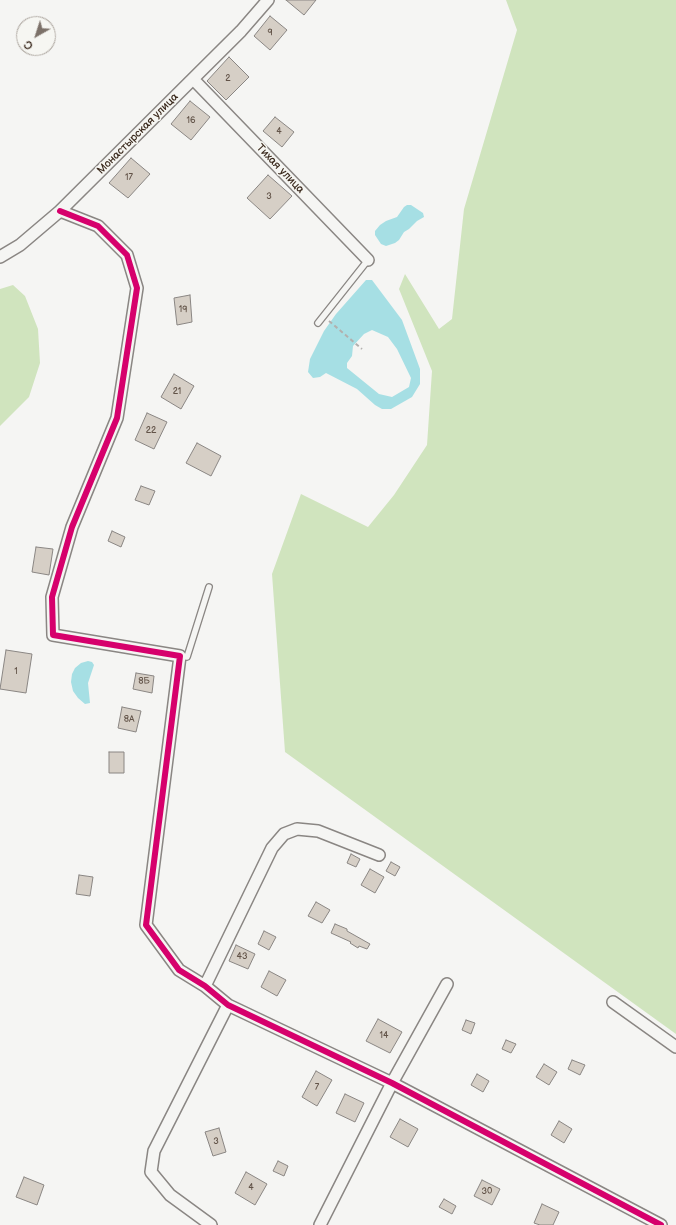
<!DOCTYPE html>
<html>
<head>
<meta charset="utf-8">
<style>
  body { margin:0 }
  #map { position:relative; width:676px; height:1225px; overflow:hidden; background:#f5f5f3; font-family:"Balsamiq Sans",sans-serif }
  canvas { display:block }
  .north { position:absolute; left:16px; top:16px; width:40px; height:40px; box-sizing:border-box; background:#f6f6f2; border:1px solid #aba49d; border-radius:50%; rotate:219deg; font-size:11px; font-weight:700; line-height:16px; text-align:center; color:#3b2a1e }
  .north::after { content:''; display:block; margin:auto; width:14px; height:18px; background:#7c7169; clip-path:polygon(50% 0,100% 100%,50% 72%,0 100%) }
</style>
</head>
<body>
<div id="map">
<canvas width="676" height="1225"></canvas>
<div class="north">С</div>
</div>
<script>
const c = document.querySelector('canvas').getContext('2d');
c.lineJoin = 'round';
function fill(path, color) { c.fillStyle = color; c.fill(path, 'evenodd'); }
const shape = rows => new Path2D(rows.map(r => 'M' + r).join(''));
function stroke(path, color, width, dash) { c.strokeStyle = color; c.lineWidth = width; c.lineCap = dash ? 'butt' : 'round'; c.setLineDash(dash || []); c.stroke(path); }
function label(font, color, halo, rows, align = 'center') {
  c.font = font + ' "Balsamiq Sans",sans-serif'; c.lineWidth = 3; c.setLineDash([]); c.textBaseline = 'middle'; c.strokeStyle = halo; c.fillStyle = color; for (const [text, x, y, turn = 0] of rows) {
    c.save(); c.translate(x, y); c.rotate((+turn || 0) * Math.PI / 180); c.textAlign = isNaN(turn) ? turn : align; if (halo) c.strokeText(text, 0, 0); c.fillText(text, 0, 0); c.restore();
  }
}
const green = shape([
  [506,0,676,0,676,1034,285,752,272,574,301,494,368,527,394,495,427,445,432,371,399,289,405,274,439,329,452,319,464,209,517,30],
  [13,285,25,296,38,329,40,363,29,397,0,426,0,289]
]);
const water = shape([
  [407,205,411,205,423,213,424,217,417,221,409,229,404,232,399,240,395,243,386,246,381,244,375,235,375,231,380,225,386,221,397,217,404,207],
  [366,280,372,280,402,320,420,369,420,384,412,397,391,409,382,409,375,405,357,389,326,373,320,377,313,378,308,372,310,359,324,331,336,314],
  [372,330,388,337,397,349,411,378,409,387,392,397,379,394,347,368,347,363,352,356,353,346,364,334],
  [88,661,92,662,94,665,88,683,90,703,85,704,78,698,73,691,71,682,72,674,75,668,81,663]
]);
const building = shape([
  [286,0,316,0,304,15,286,0],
  [270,16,287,30,270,50,254,36,270,16],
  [229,57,249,77,226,100,207,81,229,57],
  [190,101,210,117,191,140,171,124,190,101],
  [275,117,294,132,282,147,263,131,275,117],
  [131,158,150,174,128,198,109,183,131,158],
  [268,175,292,196,270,219,247,198,268,175],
  [190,295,192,322,177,325,174,298,190,295],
  [174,374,194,386,181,409,161,397,174,374],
  [147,413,167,422,154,449,135,440,147,413],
  [197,443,221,456,211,476,186,463,197,443],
  [141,486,155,491,149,505,135,500,141,486],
  [112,531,125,537,121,547,108,541,112,531],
  [36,547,53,549,49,575,32,572,36,547],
  [6,650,32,654,26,693,0,689,6,650],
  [136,673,154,676,152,693,133,689,136,673],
  [122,707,141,711,136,732,118,728,122,707],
  [109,752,124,752,124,773,109,773,109,752],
  [351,854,360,859,356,867,347,863,351,854],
  [391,862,400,867,395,876,386,871,391,862],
  [370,869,384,877,375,893,361,885,370,869],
  [79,875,93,877,90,896,76,894,79,875],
  [316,902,330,910,322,923,308,916,316,902],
  [335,924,347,929,347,931,370,944,367,949,359,946,358,948,350,943,351,942,331,933,335,924],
  [264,931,276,937,269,950,258,944,264,931],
  [236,945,255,954,248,969,229,961,236,945],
  [269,971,286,980,277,996,261,987,269,971],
  [378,1019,402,1032,390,1053,366,1041,378,1019],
  [466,1020,475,1023,471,1034,462,1030,466,1020],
  [506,1040,516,1044,511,1053,502,1049,506,1040],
  [572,1060,585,1065,580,1075,568,1069,572,1060],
  [544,1064,557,1072,549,1085,536,1077,544,1064],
  [316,1071,332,1080,317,1106,302,1097,316,1071],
  [477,1074,489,1081,483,1092,471,1085,477,1074],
  [345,1094,364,1103,355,1122,336,1113,345,1094],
  [400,1119,418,1129,408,1147,390,1137,400,1119],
  [559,1121,572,1129,564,1143,551,1135,559,1121],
  [219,1128,226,1152,213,1156,205,1132,219,1128],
  [278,1161,288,1166,284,1176,273,1171,278,1161],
  [246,1172,267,1184,255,1205,235,1193,246,1172],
  [24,1177,44,1185,37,1205,16,1197,24,1177],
  [482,1180,500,1189,492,1205,474,1196,482,1180],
  [444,1199,456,1206,452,1214,439,1207,444,1199],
  [542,1204,559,1212,553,1225,540,1225,534,1223,542,1204]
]);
const path = shape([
  [329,321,362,349]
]);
const lane = shape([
  [318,323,368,260],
  [180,656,187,657,209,587]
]);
const street = shape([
  [193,79,368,260],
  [60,211,98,226,127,255,137,288,117,418,72,527,52,597,53,635,180,656,146,925,179,970,205,986,228,1005,392,1083,661,1225],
  [0,257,20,245,60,211,241,31,268,0],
  [205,986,272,848,284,834,297,829,318,831,379,855],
  [613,1002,676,1047],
  [211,1225,170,1195,151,1172,154,1151,228,1005],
  [320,1225,392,1083,447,984]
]);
const cycleway = shape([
  [60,211,98,226,127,255,137,288,117,418,72,527,52,597,53,635,180,656,146,925,179,970,205,986,228,1005,392,1083,661,1225]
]);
const numberNames = [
  ["9",270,33],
  ["2",228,79],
  ["16",191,121],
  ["4",279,132],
  ["17",129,178],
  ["3",269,197],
  ["19",183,310],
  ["21",177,392],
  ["22",151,431],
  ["1",16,672],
  ["8Б",144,682],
  ["8А",129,720],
  ["43",242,957],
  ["14",384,1036],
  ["7",317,1088],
  ["3",216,1142],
  ["4",251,1188],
  ["30",487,1192]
];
const streetNames = [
  ["Монастырская улица",138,134,-45],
  ["Тихая улица",280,169,46]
];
fill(green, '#d0e4be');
fill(water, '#a6dfe4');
fill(building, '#d6cfc6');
stroke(building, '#8a8683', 1);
stroke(lane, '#8a8683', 8);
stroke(street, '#8a8683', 14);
stroke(path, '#b2b0ae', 2, [4, 3]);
stroke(lane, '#f5f5f3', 5.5);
stroke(street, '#f5f5f3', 11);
stroke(cycleway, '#d6006c', 6);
label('9px', '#625348', null, numberNames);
label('11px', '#3b2a1e', '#f6f6f2', streetNames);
</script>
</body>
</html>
